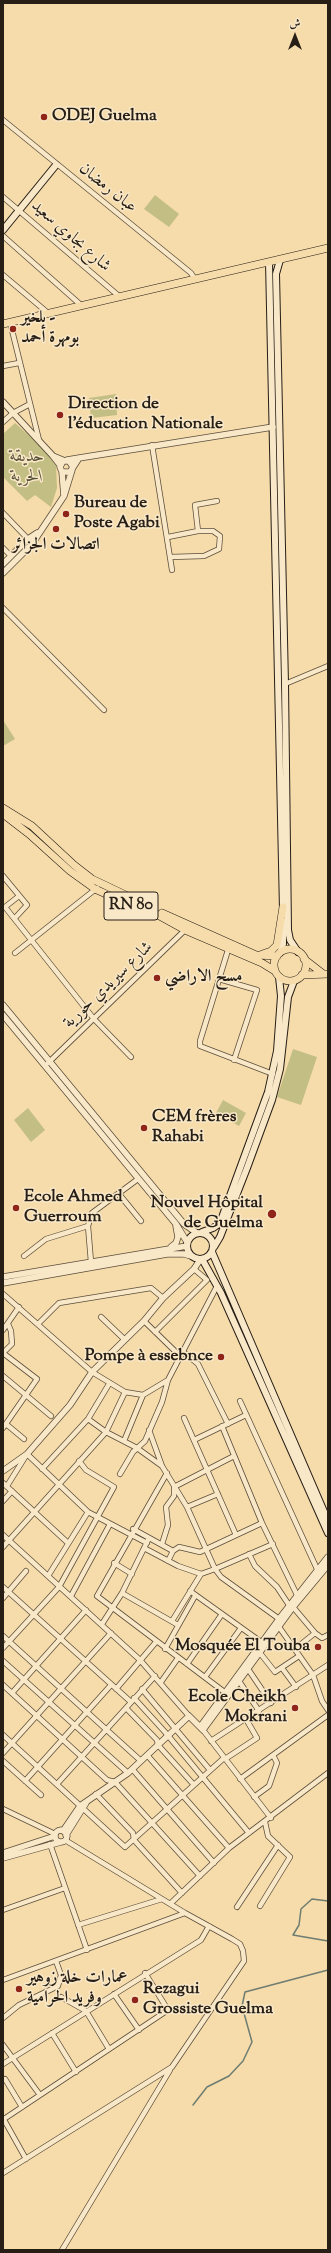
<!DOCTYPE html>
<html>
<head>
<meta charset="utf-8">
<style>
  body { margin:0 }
  #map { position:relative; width:331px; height:2253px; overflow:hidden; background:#f6dbab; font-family:"Sorts Mill Goudy",Amiri,serif }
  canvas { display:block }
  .frame { position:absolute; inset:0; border:4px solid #271f16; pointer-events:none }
  .north { position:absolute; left:275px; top:16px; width:40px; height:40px; -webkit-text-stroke:3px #f9e8c8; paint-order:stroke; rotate:0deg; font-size:11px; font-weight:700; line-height:16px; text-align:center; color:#271f16 }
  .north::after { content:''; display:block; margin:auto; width:14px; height:18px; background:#271f16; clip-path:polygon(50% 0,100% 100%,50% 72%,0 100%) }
</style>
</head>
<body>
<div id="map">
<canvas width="331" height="2253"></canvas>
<div class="frame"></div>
<div class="north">ش</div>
</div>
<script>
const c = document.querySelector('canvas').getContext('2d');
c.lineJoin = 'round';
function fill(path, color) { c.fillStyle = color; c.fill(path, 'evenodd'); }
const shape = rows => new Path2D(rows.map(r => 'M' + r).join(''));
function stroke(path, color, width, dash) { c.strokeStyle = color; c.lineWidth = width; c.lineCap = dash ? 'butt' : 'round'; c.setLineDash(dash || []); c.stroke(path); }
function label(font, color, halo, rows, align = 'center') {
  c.font = font + ' "Sorts Mill Goudy",Amiri,serif'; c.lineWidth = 3; c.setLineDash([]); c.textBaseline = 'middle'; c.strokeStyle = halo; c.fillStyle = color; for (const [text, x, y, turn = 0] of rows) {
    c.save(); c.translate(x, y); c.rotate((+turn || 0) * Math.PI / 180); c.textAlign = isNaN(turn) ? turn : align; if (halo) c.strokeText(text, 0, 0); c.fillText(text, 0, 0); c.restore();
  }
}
const green = shape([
  [155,195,179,214,169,227,144,209],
  [116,394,117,415,91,418,89,398],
  [15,423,43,448,56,466,57,488,51,507,35,495,27,501,3,477,3,434],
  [3,720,15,739,3,746],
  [293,1049,317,1057,301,1105,277,1097],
  [223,1100,246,1113,239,1126,216,1113],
  [28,1108,45,1130,31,1142,14,1120]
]);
const stream = shape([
  [328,1901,312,1899,301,1909,299,1925,293,1935,328,1941],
  [193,2105,207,2087,229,2076,243,2061,252,2042,242,2006,245,1992,328,1970]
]);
const minor = shape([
  [3,120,191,273,194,278],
  [3,197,120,297],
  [3,236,82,306],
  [3,275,48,313],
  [10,322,39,440],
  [3,366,19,363],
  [3,422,13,413,30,404],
  [152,445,172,570],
  [3,513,28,539],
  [198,531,195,505,217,501],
  [168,537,198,531,213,531,220,536,219,549,204,556,170,557],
  [3,548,11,556],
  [3,608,104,710],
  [285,684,328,666],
  [3,876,27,905,15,918],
  [19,896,5,907,94,1019,131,1057],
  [228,950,200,1041,200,1046,273,1074],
  [15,953,97,888],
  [219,979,257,990,234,1060],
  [48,1063,186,929],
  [119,1194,141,1221],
  [24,1256,46,1239,88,1226],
  [91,1262,88,1226,92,1213,138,1179],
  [3,1294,92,1372,125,1392,143,1395,168,1380,217,1286],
  [101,1317,124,1339],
  [144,1321,180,1356],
  [39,1323,59,1303,151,1288,163,1298],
  [3,1330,19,1307],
  [155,1332,207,1280,194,1269],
  [182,1351,198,1364,228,1424],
  [3,1353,37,1379,3,1428],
  [3,1353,12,1344,11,1331,8,1324],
  [3,1376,51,1416],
  [240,1401,317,1569],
  [184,1418,236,1535],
  [88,1419,106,1432,137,1448,162,1466],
  [6,1424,24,1439],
  [222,1426,262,1523,297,1595],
  [149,1430,162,1466,187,1507,215,1569,273,1544],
  [194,1440,246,1415],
  [124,1441,143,1395],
  [42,1469,88,1419,109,1384],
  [167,1473,97,1596,227,1694],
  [120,1474,133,1452,145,1441,162,1402,168,1380],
  [3,1483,68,1543],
  [7,1486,27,1454,88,1512,147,1543],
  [3,1501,12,1491],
  [187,1507,218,1494],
  [133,1529,173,1551,168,1561],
  [3,1535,140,1660,189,1716],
  [162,1544,168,1525,166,1507,174,1496,174,1487,234,1456],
  [3,1547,106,1432,125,1392],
  [144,1548,178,1566,201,1574,215,1569,221,1577,282,1621],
  [173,1551,179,1547,200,1552,262,1523],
  [249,1554,255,1566,277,1587,289,1605],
  [114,1563,132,1574],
  [48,1576,88,1512],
  [3,1587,131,1702],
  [190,1591,264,1644],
  [122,1593,178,1625],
  [71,1596,110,1524],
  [3,1598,26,1571],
  [293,1607,315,1633,322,1638,328,1635],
  [172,1621,201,1574],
  [102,1624,122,1593,149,1538],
  [279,1627,313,1675,322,1701,328,1710],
  [3,1636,141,1761],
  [3,1648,59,1587,114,1487,86,1470,79,1461],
  [165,1649,195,1596],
  [295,1649,315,1633],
  [260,1653,275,1672,299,1656],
  [3,1661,128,1773],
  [187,1664,222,1614],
  [282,1668,296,1687],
  [248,1669,271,1703],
  [205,1677,241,1628],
  [239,1681,259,1711],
  [161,1682,178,1658],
  [3,1685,107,1780,115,1782,200,1876],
  [116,1689,156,1642],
  [142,1689,210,1770],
  [12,1693,86,1610],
  [134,1698,165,1732,249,1833],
  [126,1708,157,1740,158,1745,194,1785],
  [203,1730,271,1818],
  [3,1735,125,1847,224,1758],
  [211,1741,328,1665],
  [3,1753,111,1633],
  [147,1755,229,1848],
  [225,1759,257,1738,246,1719],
  [3,1761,41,1795],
  [133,1770,214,1863],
  [240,1779,328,1715],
  [25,1781,111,1685],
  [57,1784,155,1676],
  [96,1794,133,1833,134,1840,182,1893],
  [254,1797,269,1786,277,1763,273,1755],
  [3,1809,55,1834],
  [50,1844,87,1950],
  [170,1904,229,1848,328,1773],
  [260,1906,290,1857,268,1836,265,1822],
  [237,1907,278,1845],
  [3,1910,65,1888],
  [78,1925,162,1899],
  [3,1980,185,1913],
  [114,1994,139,2030],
  [61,1997,86,2011,109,2049],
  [3,2018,19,2005,58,1986,61,1975,56,1961],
  [52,2033,76,2072],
  [3,2045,40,2095],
  [3,2064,201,1940,209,1926],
  [5,2079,22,2107],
  [3,2118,26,2159],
  [4,2119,168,2010,145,1973],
  [3,2173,172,2067,244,1961,243,1951,240,1944,232,1939,185,1913,65,1840],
  [62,2250,170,2070]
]);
const tertiary = shape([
  [3,402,53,456],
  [79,458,273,427],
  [67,460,79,458,70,472,62,472,60,467,63,461,69,461,73,467],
  [60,465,53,456,65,461],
  [62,472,64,496,72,470],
  [3,564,28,539,37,533],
  [3,573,32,544,64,496],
  [3,1005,184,1224,197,1233],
  [3,1015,176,1224,187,1242],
  [171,1247,176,1243,178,1237,176,1226],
  [3,1277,187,1246],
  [3,1283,167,1254,184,1254,191,1256],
  [3,1471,27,1454,70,1405,92,1372,144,1321,163,1298,194,1269,200,1260],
  [200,1727,279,1619,328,1557],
  '55 1836a6 6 0 1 1 12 0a6 6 0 1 1-12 0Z',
  [63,1831,80,1806,128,1773,189,1716,203,1730,293,1607,328,1565],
  [66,1835,86,1803],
  [3,1853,55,1836],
  [3,1858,61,1842]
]);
const secondary = shape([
  [3,230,56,165],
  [280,260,276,274,285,684,288,930,290,940,298,952],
  [269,262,283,910],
  [280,953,283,944,283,921],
  [202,1232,213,1228,220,1223,268,1092,277,1051,281,996,279,977],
  '187 1246a13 13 0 1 1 26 0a13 13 0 1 1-26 0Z',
  [214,1247,220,1237,247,1168,272,1100,280,1069,288,997,294,981],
  [212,1252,328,1521],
  [202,1259,221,1293,328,1533]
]);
const primary = shape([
  [3,324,328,248],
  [3,808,32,826,74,865,92,879,153,908],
  [3,814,29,834,70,871,95,889,137,908,156,914,185,930,262,963,275,971],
  [162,913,256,955,277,956],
  '274 965a16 16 0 1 1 32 0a16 16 0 1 1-32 0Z',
  [260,955,271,951,277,945,283,907],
  [304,959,322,973],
  [302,975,328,974]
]);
const markers = [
  [44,117,4,"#8f2418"],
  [13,329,4,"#8f2418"],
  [60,415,4,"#8f2418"],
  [66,514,4,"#8f2418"],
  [56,529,4,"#8f2418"],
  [157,978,4,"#8f2418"],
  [144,1128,4,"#8f2418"],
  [16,1208,4,"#8f2418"],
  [272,1214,5,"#8f2418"],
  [221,1357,4,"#8f2418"],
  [318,1647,4,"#8f2418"],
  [295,1708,4,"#8f2418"],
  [19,1989,4,"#8f2418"],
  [135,2000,4,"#8f2418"]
];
const shields = [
  [131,906,54]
];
const shieldNames = [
  ["RN 80",131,906]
];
const poiNames = [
  ["ODEJ Guelma",52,117],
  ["بلخير -",21,319],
  ["بومهرة أحمد",21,339],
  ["Direction de",68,405],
  ["l'éducation Nationale",68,425],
  ["Bureau de",74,504],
  ["Poste Agabi",74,524],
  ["اتصالات الجزائر",56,546,"center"],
  ["مسح الاراضي",165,978],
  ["CEM frères",152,1118],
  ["Rahabi",152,1138],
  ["Ecole Ahmed",24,1198],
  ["Guerroum",24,1218],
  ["Nouvel Hôpital",263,1204,"right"],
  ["de Guelma",263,1224,"right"],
  ["Pompe à essebnce",213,1357,"right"],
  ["Mosquée El Touba",310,1647,"right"],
  ["Ecole Cheikh",287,1698,"right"],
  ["Mokrani",287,1718,"right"],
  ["عمارات خلة زوهير",27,1979],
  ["وفريد الحرامية",27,1999],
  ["Rezagui",143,1990],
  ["Grossiste Guelma",143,2010]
];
const streetNames = [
  ["عبان رمضان",107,189,39],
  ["شارع بجاوي سعيد",70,237,41],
  ["شارع سيريدي حورية",109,986,-44]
];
const parkNames = [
  ["حديقة",27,458],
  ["الحرية",27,478]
];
fill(green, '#c3be84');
stroke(stream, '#6e7d71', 1.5);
stroke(minor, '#5b4e3b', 6);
stroke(tertiary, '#5b4e3b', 7);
stroke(secondary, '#271f16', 8);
stroke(primary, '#271f16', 8);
stroke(minor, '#f9e8c8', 4.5);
stroke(tertiary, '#f9e8c8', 5.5);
stroke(secondary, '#f9e8c8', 6);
stroke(primary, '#f6dbab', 7);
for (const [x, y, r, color] of markers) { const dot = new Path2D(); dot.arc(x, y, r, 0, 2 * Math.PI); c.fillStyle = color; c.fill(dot); stroke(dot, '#f9e8c8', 1.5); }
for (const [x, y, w] of shields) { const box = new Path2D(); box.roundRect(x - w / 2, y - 14, w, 28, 3); c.fillStyle = '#f9e8c8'; c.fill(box); stroke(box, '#271f16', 1); }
label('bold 16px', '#271f16', null, shieldNames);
label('bold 17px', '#271f16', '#f9e8c8', poiNames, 'left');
label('17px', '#271f16', '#f9e8c8', streetNames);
label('italic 17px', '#564f37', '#f9e8c8', parkNames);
</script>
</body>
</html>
